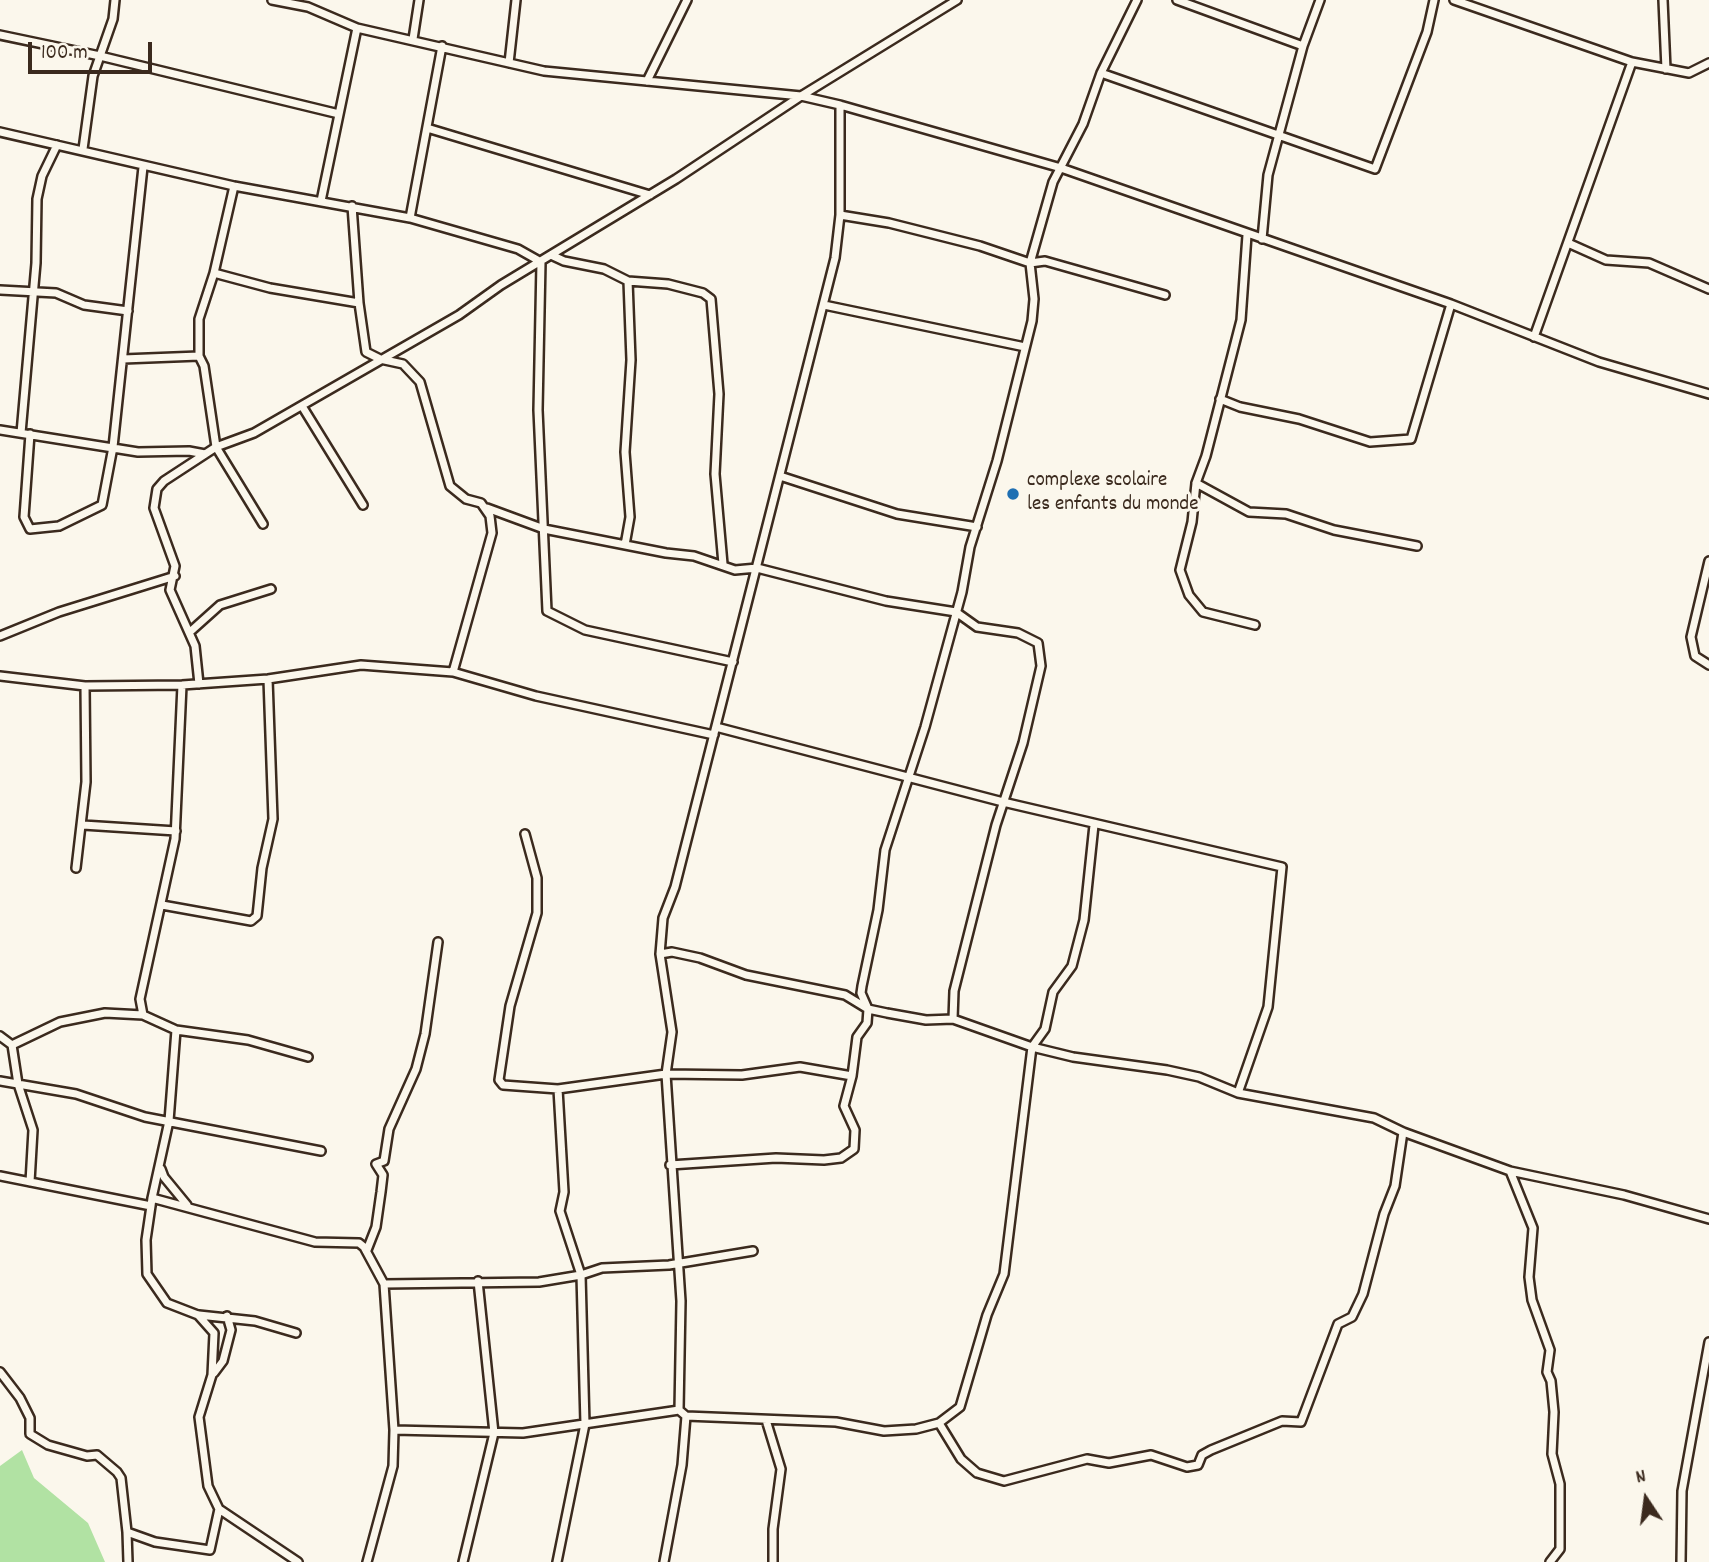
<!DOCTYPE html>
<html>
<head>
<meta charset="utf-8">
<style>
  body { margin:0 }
  #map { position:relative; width:1709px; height:1562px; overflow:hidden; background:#fbf7ec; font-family:Dekko,sans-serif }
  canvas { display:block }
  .north { position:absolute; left:1611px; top:1464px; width:70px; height:70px; -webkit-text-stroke:5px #fbf7ec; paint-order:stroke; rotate:347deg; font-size:19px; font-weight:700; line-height:28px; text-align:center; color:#3b2a1e }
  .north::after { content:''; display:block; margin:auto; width:24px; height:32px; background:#3b2a1e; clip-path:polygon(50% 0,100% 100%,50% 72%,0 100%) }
  .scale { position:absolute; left:28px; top:42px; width:124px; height:32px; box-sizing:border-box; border:4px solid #3b2a1e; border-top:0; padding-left:9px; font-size:21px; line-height:24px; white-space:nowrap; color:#3b2a1e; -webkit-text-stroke:5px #fbf7ec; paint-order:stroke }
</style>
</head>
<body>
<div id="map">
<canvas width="1709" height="1562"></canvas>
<div class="north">N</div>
<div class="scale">100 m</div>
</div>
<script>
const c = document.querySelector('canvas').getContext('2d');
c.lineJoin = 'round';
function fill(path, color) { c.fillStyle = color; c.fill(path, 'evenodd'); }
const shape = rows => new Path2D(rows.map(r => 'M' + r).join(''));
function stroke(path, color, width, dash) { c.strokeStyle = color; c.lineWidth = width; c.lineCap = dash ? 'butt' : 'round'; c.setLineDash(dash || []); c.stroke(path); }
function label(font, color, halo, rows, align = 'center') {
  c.font = font + ' Dekko,sans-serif'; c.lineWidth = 6; c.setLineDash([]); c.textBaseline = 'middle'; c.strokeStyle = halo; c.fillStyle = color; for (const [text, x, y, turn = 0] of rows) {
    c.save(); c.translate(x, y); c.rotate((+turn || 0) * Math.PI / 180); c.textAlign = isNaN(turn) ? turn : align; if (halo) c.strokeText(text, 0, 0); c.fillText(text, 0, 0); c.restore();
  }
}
const green = shape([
  [22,1450,34,1478,88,1523,105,1562,0,1562,0,1466]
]);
const minor = shape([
  [115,0,113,19,100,56,339,114],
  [272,0,308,7,357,28,544,71,801,96,840,105,1061,168,1451,304,1599,362,1709,394],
  [1177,0,1303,46],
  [1454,0,1632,62,1689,73,1709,63],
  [1663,0,1666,69],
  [0,35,100,56,93,76,83,149],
  [413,39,419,0],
  [509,63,516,0],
  [1101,73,1375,169,1427,32,1434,0],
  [647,81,687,0],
  [427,128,650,195],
  [0,132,234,186,410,218,518,249,541,262,538,410,547,611,585,630,733,662],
  [234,186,214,273,199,319,199,356,204,366,216,447,263,524],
  [321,201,357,28],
  [352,206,359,303],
  [840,215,889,223,980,246,1030,263,1045,261,1165,295],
  [410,218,442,46],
  [1247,235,1241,320,1206,456,1196,483,1192,522,1180,570,1189,595,1203,612,1255,625],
  [1262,239,1268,175,1303,46,1320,0],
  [1568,243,1606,260,1649,263,1709,289],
  [551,255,564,261,604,269,628,281,668,284,703,293,711,299,719,394,715,474,723,564],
  [214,273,270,288,359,303,366,352,380,359,403,364,420,382,450,486,466,499,481,503,490,516,492,533,453,672],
  [0,290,56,293,84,305,128,311],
  [824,305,1025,347],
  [1534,337,1632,62],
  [123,359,199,356],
  [1220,399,1240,407,1299,419,1370,442,1411,439,1451,304],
  [302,406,363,505],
  [0,430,138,452,189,451,205,454],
  [21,433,36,263,37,199,42,176,57,145],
  [30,434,24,517,30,529,59,526,102,505,113,447,143,167],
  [780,476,897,514,977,527],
  [1196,483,1249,512,1286,514,1334,530,1417,546],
  [487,508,544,529,666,553,694,556,735,570,757,568,886,601,956,612,977,627,1018,633,1038,643,1041,666,1023,743,996,825,954,991,953,1019],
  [625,545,630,517,625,452,631,360,628,281],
  [1709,561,1691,637,1695,656,1709,665],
  [191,631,220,605,271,589],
  [0,636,59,612,175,576],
  [0,676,85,686,182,685,268,679,361,665,453,672,536,696,714,735],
  [199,684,195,646,170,590,175,566,154,508,157,489,164,481,216,447,254,433,459,315,501,285,676,179,801,96,957,0],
  [716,727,1003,802,1282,867,1268,1007,1238,1093],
  [83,825,176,831],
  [525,834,537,878,537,913,510,1006,499,1080,503,1085,558,1089,666,1074,742,1075,800,1067,852,1076],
  [76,868,86,782,85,686],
  [162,905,251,921,257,916,262,868,273,819,268,679],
  [660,954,672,952,700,958,746,975,845,995,868,1009,887,1013,926,1020,953,1019,1032,1047,1045,1029,1053,992,1072,966,1084,920,1094,825],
  [176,1030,248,1040,308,1057],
  [0,1036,12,1045,60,1022,105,1013,143,1015],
  [12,1045,18,1084,33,1130,30,1182],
  [0,1081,76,1094,145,1117,321,1151],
  [670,1165,776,1158,824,1160,841,1158,854,1149,855,1130,844,1106,852,1076,857,1037,867,1023,868,1009,861,993,862,986,878,910,885,850,925,727,962,592,970,547,997,461,1032,321,1034,299,1030,263,1053,182,1083,124,1101,73,1137,0],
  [161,1169,164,1177,187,1205],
  [1510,1171,1533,1228,1529,1277,1532,1300,1550,1350,1547,1372,1551,1381,1554,1412,1552,1454,1560,1484,1560,1549,1550,1562],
  [0,1176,151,1206,152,1198,315,1242,359,1243,364,1247,384,1284,394,1430,523,1433,679,1410],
  [152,1198,169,1121,176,1030,143,1015,140,999,175,839,182,685],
  [151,1206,146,1240,147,1274,167,1303,198,1315,214,1333,212,1375,199,1417,208,1486,219,1509,298,1562],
  [367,1250,376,1227,381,1192,383,1175,376,1164,384,1161,389,1129,416,1069,425,1034,438,942],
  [384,1284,539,1282,581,1275,560,1211,564,1192,558,1089],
  [199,1315,255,1321,296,1333],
  [0,1372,20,1398,30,1418,30,1434,48,1445,87,1456,97,1455,117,1472,121,1478,127,1532,155,1542,210,1550,219,1509],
  [214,1373,223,1361,231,1330,227,1316],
  [686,1416,836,1422,884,1431,916,1429,939,1423,960,1407,987,1315,1004,1274,1032,1047,1073,1057,1167,1070,1199,1077,1238,1093,1374,1118,1403,1132,1510,1171,1624,1195,1709,1219],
  [766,1420,781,1469,773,1529,773,1562],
  [939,1423,961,1459,977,1473,1004,1481,1087,1459,1109,1463,1151,1455,1187,1467,1198,1465,1202,1455,1211,1450,1282,1421,1301,1422,1338,1324,1352,1317,1363,1294,1384,1214,1395,1186,1403,1132],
  [127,1532,128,1562],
  [367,1562,393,1466,394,1430],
  [463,1562,494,1433,478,1281],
  [557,1562,585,1424,581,1275,602,1268,669,1265,753,1251],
  [664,1562,682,1465,686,1416,679,1410,681,1301,666,1074,672,1032,660,954,663,918,675,887,835,258,840,215,840,105],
  [1681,1562,1682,1491,1709,1342]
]);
const markers = [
  [1013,494,7,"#1f6fb2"]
];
const poiNames = [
  ["complexe scolaire",1027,482],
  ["les enfants du monde",1027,506]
];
fill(green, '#b1e2a3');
stroke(minor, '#3b2a1e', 12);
stroke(minor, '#fbf7ec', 7);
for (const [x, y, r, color] of markers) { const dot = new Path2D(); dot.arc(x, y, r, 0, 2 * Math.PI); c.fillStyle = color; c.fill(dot); stroke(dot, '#fbf7ec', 2.5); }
label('21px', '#3b2a1e', '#fbf7ec', poiNames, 'left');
</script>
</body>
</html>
